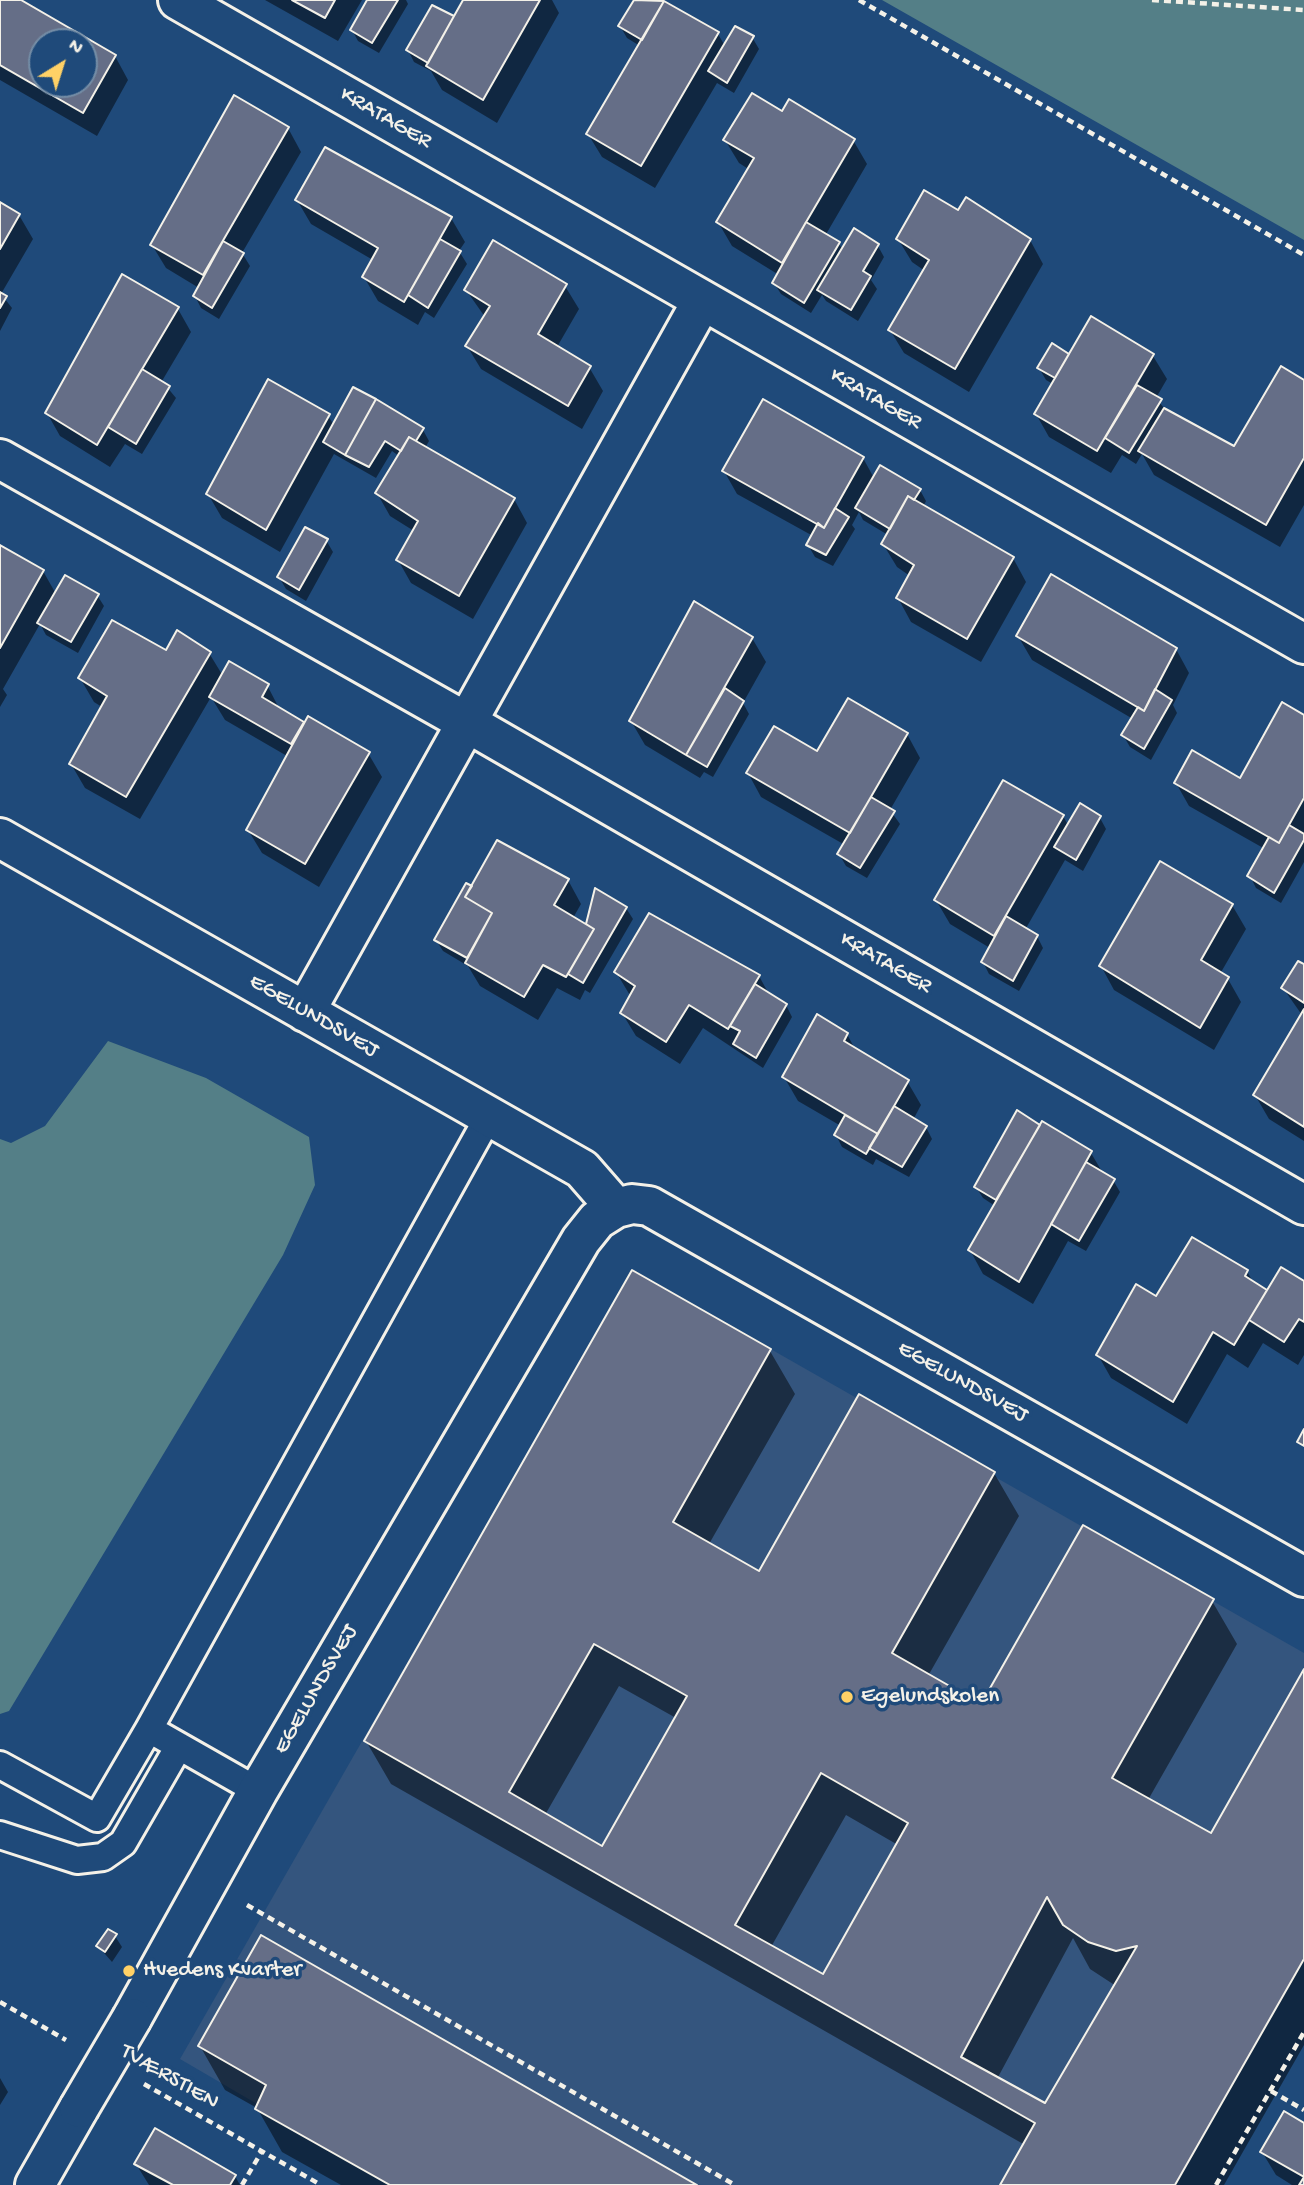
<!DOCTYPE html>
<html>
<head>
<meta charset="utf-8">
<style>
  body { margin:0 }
  #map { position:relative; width:1304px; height:2185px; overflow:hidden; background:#1f4a7a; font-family:"Gochi Hand",sans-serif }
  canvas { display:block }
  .north { position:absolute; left:28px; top:28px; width:70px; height:70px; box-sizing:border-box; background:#1f4a7a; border:2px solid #748da6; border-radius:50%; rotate:38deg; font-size:19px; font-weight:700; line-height:28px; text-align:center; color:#f4f1e8 }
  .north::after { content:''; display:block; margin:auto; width:24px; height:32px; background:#ffd166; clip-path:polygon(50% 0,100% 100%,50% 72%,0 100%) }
</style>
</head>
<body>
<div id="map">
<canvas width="1304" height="2185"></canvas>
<div class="north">N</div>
</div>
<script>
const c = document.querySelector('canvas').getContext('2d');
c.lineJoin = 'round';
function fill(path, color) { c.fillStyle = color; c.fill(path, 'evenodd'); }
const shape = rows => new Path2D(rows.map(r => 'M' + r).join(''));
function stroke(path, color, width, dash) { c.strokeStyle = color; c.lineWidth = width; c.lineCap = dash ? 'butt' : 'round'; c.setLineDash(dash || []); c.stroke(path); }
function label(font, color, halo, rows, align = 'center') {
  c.font = font + ' "Gochi Hand",sans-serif'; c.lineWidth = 7; c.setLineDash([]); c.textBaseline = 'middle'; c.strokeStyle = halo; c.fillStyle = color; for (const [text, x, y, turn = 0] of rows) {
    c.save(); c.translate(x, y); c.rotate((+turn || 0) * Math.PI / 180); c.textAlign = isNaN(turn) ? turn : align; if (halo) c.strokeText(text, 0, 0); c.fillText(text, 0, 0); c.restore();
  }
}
const built = shape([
  [632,1270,1304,1653,1304,1959,1175,2185,396,2185,180,2059]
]);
const green = shape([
  [882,0,1304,0,1304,240],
  [108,1041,206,1078,309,1137,315,1185,283,1255,9,1711,0,1714,0,1139,11,1143,45,1126]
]);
const shadow = shape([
  [0,0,17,0,115,56,128,80,97,136,0,80],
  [42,42,84,42,84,84,42,84],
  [265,0,362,0,338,41],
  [369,0,406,0,408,4,379,53,358,41,352,30],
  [465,0,552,0,559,13,497,123,442,90,431,71,414,62,408,50,453,18,454,20],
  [636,0,659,0,718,34,725,46,752,37,759,49,734,93,717,83,655,188,602,157,588,134,640,46,627,38,620,26],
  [782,113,853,140,867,164,825,236,839,244,843,250,878,246,884,257,871,280,877,289,858,321,826,301,822,295,811,313,781,294,774,283,779,275,732,246,718,222,750,170,739,163,725,140],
  [288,128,301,152,242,253,250,266,219,319,201,308,195,296,199,288,166,268,152,245],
  [297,200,451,218,465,242,459,251,467,264,434,318,425,312,418,325,378,301,364,277,373,260,311,224],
  [0,204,19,215,33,239,1,294,12,308,0,331],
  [959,212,1030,240,1043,264,969,392,904,353,890,330,925,271,912,262,898,239],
  [565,286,579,309,557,347,589,367,603,391,582,429,481,369,467,346,485,317,466,290],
  [178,309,191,332,162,381,176,398,142,454,125,444,110,467,60,436,47,413],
  [1067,355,1153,356,1167,379,1156,398,1167,412,1235,448,1304,382,1304,505,1280,547,1154,475,1142,454,1136,464,1122,455,1111,473,1049,437,1036,414,1053,384,1046,380,1039,368],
  [328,416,334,425,423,430,429,441,425,448,514,499,527,523,473,619,411,583,398,560,414,531,390,516,377,493,399,456,392,451,376,478,334,454,280,552,222,518,208,494],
  [863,458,874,478,920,490,926,501,923,507,1013,558,1026,582,981,662,911,622,898,598,910,576,897,567,883,544,888,535,863,520,859,512,852,525,855,529,833,566,815,557,808,545,813,536,737,494,724,471],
  [326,540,333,552,306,601,286,589,279,577],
  [0,547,43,571,56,594,97,595,104,606,78,653,46,635,40,624,3,689,7,695,0,707],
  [1018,636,1176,649,1189,673,1173,705,1177,713,1151,760,1130,747,1123,735,1133,719,1032,660],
  [752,638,766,662,743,703,749,714,713,777,704,772,700,778,645,745,631,721],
  [166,652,209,653,223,676,267,685,280,710,304,724,368,753,382,777,319,887,262,853,248,830,287,756,225,720,211,697,140,819,85,788,71,764,102,707,94,702,80,678],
  [1304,717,1304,862,1281,903,1256,888,1250,876,1265,849,1189,806,1176,783,1241,780],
  [907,734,920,758,890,810,900,824,867,878,846,866,839,854,845,845,761,797,748,773],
  [1063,816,1068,825,1100,818,1106,829,1083,871,1065,860,1025,930,1037,936,1043,948,1019,991,989,974,983,962,990,948,950,924,936,900],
  [568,880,581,904,573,918,591,929,588,923,626,908,633,919,590,993,585,990,580,1000,557,988,538,1020,480,986,468,966,443,951,436,940,472,888],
  [1232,905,1246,929,1220,974,1228,979,1241,1002,1214,1050,1114,990,1101,966],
  [1304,966,1304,1141,1269,1119,1255,1095,1302,1015,1283,988],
  [616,972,759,976,770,996,786,1005,792,1017,763,1068,703,1028,680,1064,636,1036,622,1013,631,997],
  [847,1034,856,1051,907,1081,921,1105,913,1120,926,1127,932,1139,909,1177,876,1159,873,1165,842,1147,836,1135,841,1126,798,1101,784,1077],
  [1043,1124,1091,1153,1104,1175,1113,1180,1120,1192,1086,1251,1068,1241,1033,1304,983,1274,970,1250,995,1206,983,1198,976,1187],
  [1247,1271,1254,1284,1268,1292,1304,1283,1304,1355,1298,1365,1263,1343,1248,1368,1227,1354,1187,1424,1111,1378,1098,1355,1156,1299],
  [633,1273,770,1351,795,1394,709,1544,759,1573,994,1473,1019,1516,928,1676,982,1706,1212,1601,1237,1644,1148,1800,1211,1836,1304,1673,1304,2045,1224,2185,1002,2185,1025,2145,391,1784,366,1741],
  [619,1686,676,1718,602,1848,545,1815],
  [846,1815,898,1845,824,1977,771,1947],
  [1073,1938,1090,1969,1116,1986,1046,2106,997,2079],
  [115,1936,122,1947,112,1962,98,1946],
  [200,2046,693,2185,341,2185,282,2152,257,2108,225,2090],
  [0,2078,8,2092,0,2105],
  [1304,2125,1304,2185,1292,2185,1276,2175,1262,2152],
  [136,2164,235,2176,240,2185,149,2185]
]);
const building = shape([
  [0,0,21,0,116,55,83,113,0,65,0,0],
  [42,42,84,42,84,84,42,84,42,42],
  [292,0,335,0,325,18,292,0],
  [367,0,398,0,372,43,350,30,367,0],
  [463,0,540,0,483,100,426,66,463,0],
  [634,0,664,1,642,40,618,26,634,0],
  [664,1,719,32,641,166,586,134,664,1],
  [432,5,454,16,428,63,406,50,432,5],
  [735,26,754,36,727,83,708,71,735,26],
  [752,93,782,111,789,99,855,139,782,263,716,222,754,158,723,140,752,93],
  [234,95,289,127,203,275,150,245,234,95],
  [325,147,452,217,404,302,362,277,378,248,295,200,325,147],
  [924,190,958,210,966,197,1031,239,955,369,888,330,929,260,896,239,924,190],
  [0,202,20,214,0,249,0,202],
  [806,222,840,242,804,303,772,283,806,222],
  [854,228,879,244,863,271,871,276,851,310,817,290,854,228],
  [440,239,461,251,428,308,408,295,440,239],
  [493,240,567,284,538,334,591,366,568,406,465,346,490,306,464,290,493,240],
  [223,241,244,253,212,308,193,296,223,241],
  [122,274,179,307,97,445,45,413,122,274],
  [0,292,7,296,0,308,0,292],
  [1091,316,1154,354,1097,451,1034,414,1091,316],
  [1052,343,1069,354,1055,378,1037,368,1052,343],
  [1281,366,1304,380,1304,458,1266,525,1138,451,1164,408,1234,446,1281,366],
  [142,369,170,386,136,444,108,427,142,369],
  [268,379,330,414,266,530,206,494,268,379],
  [1137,385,1162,399,1129,453,1105,438,1137,385],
  [353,387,376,399,345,455,323,442,353,387],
  [376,399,424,428,416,441,409,437,401,451,385,441,369,467,345,455,376,399],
  [763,399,864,457,824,528,722,471,763,399],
  [409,437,515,498,459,596,396,560,418,521,375,493,409,437],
  [880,465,921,489,914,500,908,496,890,529,855,508,880,465],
  [908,496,1014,557,967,639,896,598,914,565,881,544,908,496],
  [835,508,849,517,826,555,806,545,818,523,824,528,835,508],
  [305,527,328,539,299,590,277,577,305,527],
  [0,545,44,570,0,648,0,545],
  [1051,574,1177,648,1144,711,1016,636,1051,574],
  [65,575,99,594,71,642,37,623,65,575],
  [694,601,753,637,686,755,629,721,694,601],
  [112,620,166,650,177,630,211,652,126,797,69,764,107,696,78,678,112,620],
  [229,661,269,684,262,697,304,722,291,744,209,697,229,661],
  [725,688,744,701,707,767,686,755,725,688],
  [1155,689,1172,700,1144,749,1121,735,1138,707,1144,711,1155,689],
  [848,698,908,733,850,833,746,773,774,726,817,751,848,698],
  [1282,702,1304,715,1304,798,1279,843,1174,783,1192,750,1240,778,1282,702],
  [308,716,370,752,305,864,246,830,308,716],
  [1003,780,1064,815,994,936,934,900,1003,780],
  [871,797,895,811,860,868,837,854,871,797],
  [1080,803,1101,816,1076,860,1054,847,1080,803],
  [1289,825,1304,834,1304,840,1274,893,1247,876,1269,837,1279,843,1289,825],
  [497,840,569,879,554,905,594,929,566,977,543,965,524,997,465,963,492,913,465,897,497,840],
  [1160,861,1233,904,1201,960,1229,977,1200,1028,1099,966,1160,861],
  [466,883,472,886,465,897,492,913,467,958,434,940,466,883],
  [595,888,627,907,583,983,568,974,594,929,586,924,595,888],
  [649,913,760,975,728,1029,689,1005,666,1042,620,1013,635,986,614,972,649,913],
  [1006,916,1038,935,1013,981,981,962,1006,916],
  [1298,961,1304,964,1304,1003,1281,988,1298,961],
  [755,984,787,1004,756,1058,733,1044,740,1031,730,1026,755,984],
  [1304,1009,1304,1127,1253,1095,1304,1009],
  [817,1014,848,1033,844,1041,909,1080,878,1134,782,1077,817,1014],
  [894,1106,927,1126,902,1167,869,1148,894,1106],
  [1017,1110,1040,1125,996,1200,974,1187,1017,1110],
  [845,1115,878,1134,866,1154,834,1135,845,1115],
  [1042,1121,1092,1151,1019,1282,968,1250,1042,1121],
  [1086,1162,1115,1179,1079,1241,1051,1224,1086,1162],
  [1192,1237,1248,1270,1245,1276,1267,1290,1234,1345,1213,1332,1173,1402,1096,1355,1136,1284,1156,1296,1192,1237],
  [1281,1267,1304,1281,1304,1322,1299,1319,1284,1342,1249,1320,1281,1267],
  [632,1270,771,1349,673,1522,759,1571,859,1394,995,1472,892,1653,981,1704,1083,1525,1214,1599,1112,1778,1211,1833,1304,1669,1304,1959,1175,2185,1000,2185,1035,2123,364,1741,632,1270],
  [594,1644,687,1696,602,1846,509,1792,594,1644],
  [821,1773,908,1823,823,1974,735,1925,821,1773],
  [1047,1897,1063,1925,1088,1942,1116,1951,1137,1946,1045,2103,961,2057,1047,1897],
  [1304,1429,1304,1446,1297,1442,1304,1429],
  [108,1929,117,1934,105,1952,96,1946,108,1929],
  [261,1935,697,2185,390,2185,255,2109,266,2085,198,2046,261,1935],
  [1284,2111,1304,2123,1304,2185,1299,2185,1304,2177,1260,2152,1284,2111],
  [155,2128,236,2175,230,2185,173,2185,134,2164,155,2128]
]);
const path = shape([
  [859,0,1304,255],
  [1152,0,1304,10],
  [247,1905,735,2185],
  [0,2002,66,2040],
  [144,2084,321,2185],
  [1271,2091,1304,2110],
  [242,2185,262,2151],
  [1216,2185,1304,2032]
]);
const lane = shape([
  [0,1765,97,1818,149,1729],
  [258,1791,149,1729,489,1116],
  [0,1835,77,1860,103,1857,123,1843,179,1746]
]);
const street = shape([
  [178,0,1304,644],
  [0,459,466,722,1304,1205],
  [0,838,582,1169,616,1208],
  [305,1012,702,301],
  [132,2018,258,1791,581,1240,597,1220,616,1208,632,1204,649,1206,1304,1577],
  [35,2185,79,2108]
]);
const streetBridge = shape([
  [79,2108,132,2018]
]);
const markers = [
  [847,1697,7,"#ffd166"],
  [129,1971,7,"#ffd166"]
];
const streetNames = [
  ["KRATAGER",385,119,30],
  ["KRATAGER",875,400,30],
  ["KRATAGER",885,964,30],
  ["EGELUNDSVEJ",313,1017,30],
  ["EGELUNDSVEJ",962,1383,29],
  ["EGELUNDSVEJ",317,1690,-60],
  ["TVÆRSTIEN",169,2078,30]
];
const poiNames = [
  ["Egelundskolen",861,1697],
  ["Hvedens Kvarter",143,1971]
];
fill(built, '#34557e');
fill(green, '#547f87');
fill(shadow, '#0007');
fill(building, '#656e87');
stroke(building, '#f4f1e8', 2);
stroke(lane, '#f4f1e8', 32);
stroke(street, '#f4f1e8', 44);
stroke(path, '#f4f1e8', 4.5, [7, 5]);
stroke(lane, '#1f4a7a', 26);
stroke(street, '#1f4a7a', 38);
stroke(streetBridge, '#f4f1e8', 44, []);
stroke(streetBridge, '#1f4a7a', 38);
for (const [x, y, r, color] of markers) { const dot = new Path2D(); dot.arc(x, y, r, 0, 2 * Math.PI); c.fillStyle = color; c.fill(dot); stroke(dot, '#1f4a7a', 2.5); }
label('23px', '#f4f1e8', '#1f4a7a', streetNames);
label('23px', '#f4f1e8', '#1f4a7a', poiNames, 'left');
</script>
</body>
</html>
